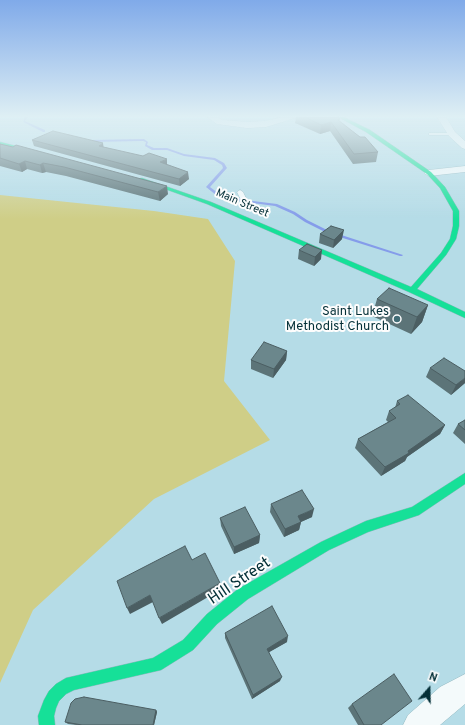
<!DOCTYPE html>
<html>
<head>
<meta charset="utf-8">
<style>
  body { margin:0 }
  #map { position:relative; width:465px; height:725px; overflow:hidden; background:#b5dce7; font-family:Overpass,sans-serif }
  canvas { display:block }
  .north { position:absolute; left:409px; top:669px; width:40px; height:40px; -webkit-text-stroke:3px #fdfdfd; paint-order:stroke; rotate:20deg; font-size:11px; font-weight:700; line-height:16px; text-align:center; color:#032f37 }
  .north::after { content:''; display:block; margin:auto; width:14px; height:18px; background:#032f37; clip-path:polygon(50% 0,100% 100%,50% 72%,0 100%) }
</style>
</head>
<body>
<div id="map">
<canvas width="465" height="725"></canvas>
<div class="north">N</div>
</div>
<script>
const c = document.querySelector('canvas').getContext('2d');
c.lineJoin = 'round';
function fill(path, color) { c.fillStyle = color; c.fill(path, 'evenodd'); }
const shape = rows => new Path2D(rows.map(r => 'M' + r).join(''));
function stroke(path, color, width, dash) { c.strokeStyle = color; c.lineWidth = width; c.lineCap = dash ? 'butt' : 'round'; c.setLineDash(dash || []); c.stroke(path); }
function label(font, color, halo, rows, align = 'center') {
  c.font = font + ' Overpass,sans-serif'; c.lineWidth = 4; c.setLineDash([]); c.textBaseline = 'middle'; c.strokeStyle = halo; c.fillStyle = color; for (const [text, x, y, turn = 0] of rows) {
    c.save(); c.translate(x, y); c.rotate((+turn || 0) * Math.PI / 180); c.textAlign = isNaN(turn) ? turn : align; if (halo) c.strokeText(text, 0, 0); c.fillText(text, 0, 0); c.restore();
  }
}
const green = shape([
  [0,195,154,211,208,219,235,261,224,381,270,440,154,499,33,610,0,683]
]);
const stream = shape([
  [25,117,28,117,25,121,45,130,45,132,43,132,23,122,25,117],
  [144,139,148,142,147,145,154,148,167,148,184,154,215,158,224,163,227,168,210,187,218,193,245,200,277,204,295,212,307,220,329,231,403,255,402,256,400,256,327,233,305,222,293,214,275,206,245,202,216,195,206,187,223,168,222,165,214,160,184,156,167,150,152,150,145,146,146,142,143,141,90,142,89,141,90,140,144,139]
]);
const lane = shape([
  [431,133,452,133,454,134,452,135,429,135,429,133,431,133],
  [240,190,243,192,250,206,249,207,244,206,237,192,240,190]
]);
const street = shape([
  [207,117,218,117,222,120,247,122,266,121,282,117,298,117,266,127,247,128,217,124,207,117],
  [437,117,446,117,455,132,465,141,465,149,462,148,449,136,437,117],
  [465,166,465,172,429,176,424,173,429,170,465,166],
  [465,674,465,704,440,725,403,725,408,715,440,687,465,674]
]);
const fast = shape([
  [338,117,344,117,370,130,431,172,445,187,459,211,459,226,456,239,446,255,417,289,465,312,465,318,409,292,207,204,137,179,142,178,211,202,411,287,441,253,450,239,453,226,453,211,440,188,427,174,366,132,338,117],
  [0,142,44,153,45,154,42,156,0,145,0,142],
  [465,473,465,484,419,515,368,532,329,550,248,599,217,624,193,650,161,670,74,690,66,694,59,701,56,708,54,716,55,725,39,725,38,716,44,700,49,691,56,684,66,678,153,658,183,640,207,614,238,589,321,542,366,521,412,507,465,473]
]);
const wall = shape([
  [296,117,338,117,340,121,378,152,376,162,353,164,330,131,320,134,295,123],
  [32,140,104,147,167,165,189,179,180,186,34,146],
  [0,144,168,194,160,201,66,176,46,172,42,173,27,169,22,172,0,166],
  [320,234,342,239,333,248,319,243],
  [299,250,321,259,314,266,298,259],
  [377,299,428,305,422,322,411,334,372,316],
  [287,351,286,360,273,378,251,369,251,360],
  [430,368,465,383,451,395,426,377],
  [397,401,445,425,440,434,407,457,405,461,381,476,355,448,358,439,388,422,386,420,389,411,395,408],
  [465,420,465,444,453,433,458,424],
  [271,504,312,517,301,522,299,530,284,537,270,512],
  [220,518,260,535,259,543,234,554,221,526],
  [225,633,287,642,269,652,280,681,252,699,225,638],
  [352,704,381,725,358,725,348,708],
  [156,710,157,712,154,725,76,725,68,724,65,722]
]);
const shadedWall = shape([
  [331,122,330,131,320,134,321,125],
  [103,143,104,150,99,146],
  [167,159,167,166,160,162],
  [25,161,27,169,22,172,19,164],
  [43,163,46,172,42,173,40,165],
  [188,172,189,179,180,186,179,179],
  [167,186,168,194,160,201,158,192],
  [344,230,342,239,333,248,334,240],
  [322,250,321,259,314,266,315,257],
  [428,305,422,322,411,334,417,317],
  [287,351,286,360,273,378,274,369],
  [465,378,465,383,451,395,456,385],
  [445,425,440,434,407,457,405,461,381,476,385,467],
  [314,509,312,517,296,524,298,516],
  [301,522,299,530,284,537,285,529],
  [260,535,259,543,234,554,234,547],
  [220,583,220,590,162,624,159,618],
  [150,595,153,602,130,614,127,608],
  [288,636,287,642,266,654,267,649],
  [282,677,280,681,252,699,253,695],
  [156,710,157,712,154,725,153,725]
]);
const building = shape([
  [305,117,338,117,340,119,338,120,360,137,365,137,378,152,354,154,331,122,321,125,305,117],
  [53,131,103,143,99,146,143,156,149,153,167,159,160,162,188,172,179,179,32,140,53,131],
  [0,144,13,147,16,145,167,186,158,192,64,167,43,163,40,165,25,161,19,164,0,158,0,144],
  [331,226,344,230,334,240,320,234,331,226],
  [307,244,322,250,315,257,299,250,307,244],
  [389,288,428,305,417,317,377,299,389,288],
  [264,342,287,351,274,369,251,360,264,342],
  [444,358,465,371,465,378,456,385,430,368,444,358],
  [408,395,445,425,408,451,409,453,385,467,358,439,396,418,389,411,400,404,397,401,408,395],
  [465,420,465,430,458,424,465,420],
  [302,490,314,509,298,516,301,522,285,529,271,504,302,490],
  [245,507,260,535,234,547,220,518,245,507],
  [185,546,192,560,205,553,220,583,159,618,150,595,127,608,117,581,185,546],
  [272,606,288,636,267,649,282,677,253,695,225,633,272,606],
  [394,674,412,701,381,725,364,725,352,704,394,674],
  [84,697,156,710,153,725,82,725,65,722,71,703,75,699,84,697]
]);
const markers = [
  [397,319,4,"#416c75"]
];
const farStreetnames = [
  ["Main Street",242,204,23]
];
const poiNames = [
  ["Saint Lukes",389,312],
  ["Methodist Church",389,327]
];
const nearStreetnames = [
  ["Hill Street",240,582,-34]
];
fill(green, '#cfce87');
fill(stream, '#859cea');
stroke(lane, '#93b8c0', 1);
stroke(street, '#93b8c0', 1);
stroke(fast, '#93b8c0', 1);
fill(lane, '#f4fafb');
fill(street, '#f4fafb');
fill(fast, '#16e098');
fill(wall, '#5c7478');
fill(shadedWall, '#4b5e62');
fill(building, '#6b878c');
stroke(building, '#4b5e62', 1);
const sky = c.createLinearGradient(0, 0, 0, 219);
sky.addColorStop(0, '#80aae9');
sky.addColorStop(0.53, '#deeff4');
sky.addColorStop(1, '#deeff400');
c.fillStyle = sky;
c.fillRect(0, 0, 465, 219);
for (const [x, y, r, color] of markers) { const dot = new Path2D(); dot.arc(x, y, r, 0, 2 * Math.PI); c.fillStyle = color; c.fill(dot); stroke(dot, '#fdfdfd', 1.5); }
label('11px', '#032f37', '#fdfdfd', farStreetnames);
label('13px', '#032f37', '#fdfdfd', poiNames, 'right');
label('16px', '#032f37', '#fdfdfd', nearStreetnames);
</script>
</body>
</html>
